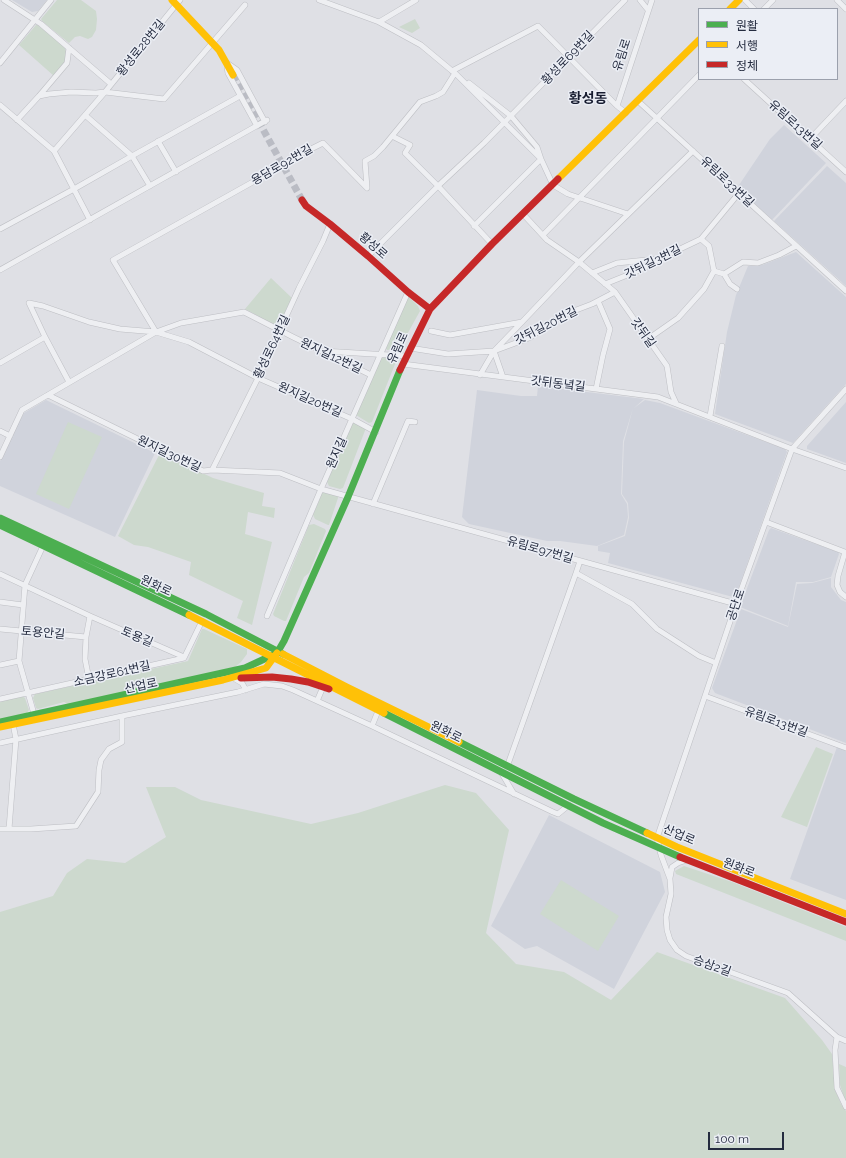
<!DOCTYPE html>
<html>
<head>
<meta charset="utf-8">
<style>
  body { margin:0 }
  #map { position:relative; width:846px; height:1158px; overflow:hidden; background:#dfe0e5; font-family:Raleway,"Noto Sans KR",sans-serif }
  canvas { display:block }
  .legend { position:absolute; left:698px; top:8px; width:140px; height:72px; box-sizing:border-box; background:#ebeef5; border:1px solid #9ba0ac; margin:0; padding:5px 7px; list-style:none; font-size:12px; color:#242b3f }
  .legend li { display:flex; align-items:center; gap:8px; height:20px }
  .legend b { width:20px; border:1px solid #9ba0ac }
  .scale { position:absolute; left:708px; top:1132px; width:76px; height:18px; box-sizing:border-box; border:2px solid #242b3f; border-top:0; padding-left:5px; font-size:12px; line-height:14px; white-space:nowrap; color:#242b3f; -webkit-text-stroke:3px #ebeef5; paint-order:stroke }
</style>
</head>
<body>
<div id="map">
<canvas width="846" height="1158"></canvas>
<ul class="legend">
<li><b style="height:5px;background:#4caf50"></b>원활</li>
<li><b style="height:5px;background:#ffc107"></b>서행</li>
<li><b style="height:5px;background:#c62828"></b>정체</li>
</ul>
<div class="scale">100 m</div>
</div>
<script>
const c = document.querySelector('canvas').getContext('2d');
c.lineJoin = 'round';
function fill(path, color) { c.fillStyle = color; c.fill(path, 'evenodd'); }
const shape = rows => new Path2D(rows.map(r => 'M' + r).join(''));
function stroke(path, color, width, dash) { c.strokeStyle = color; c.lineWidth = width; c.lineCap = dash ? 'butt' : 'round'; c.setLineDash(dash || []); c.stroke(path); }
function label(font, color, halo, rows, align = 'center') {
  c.font = font + ' Raleway,"Noto Sans KR",sans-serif'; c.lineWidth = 3; c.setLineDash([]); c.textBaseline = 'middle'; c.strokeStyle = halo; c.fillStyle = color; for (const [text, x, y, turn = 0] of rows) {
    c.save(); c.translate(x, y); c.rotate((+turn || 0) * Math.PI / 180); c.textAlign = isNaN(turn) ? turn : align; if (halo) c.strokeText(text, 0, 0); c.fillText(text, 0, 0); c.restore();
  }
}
const built = shape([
  [12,0,47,0,38,11,32,12],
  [784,125,826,163,772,220,737,188,770,139],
  [827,166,846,183,846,286,774,221],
  [796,252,846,297,846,384,793,443,715,414,727,332,736,295,748,266,762,265],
  [538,386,644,399,634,408,645,400,660,403,785,449,787,452,736,595,733,597,608,563,610,553,598,551,598,546,625,536,629,518,628,503,622,494,624,442,633,408,623,441,621,494,627,504,628,517,624,535,597,546,560,541,547,541,469,524,462,517,477,390,521,396,537,396],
  [46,400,155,453,115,537,0,486,0,461,14,431,24,413],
  [846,402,846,463,807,449,807,446],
  [771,528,838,552,839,554,831,577,813,582,796,582,788,626,740,607,769,530],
  [831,578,831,587,841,600,846,602,846,743,715,693,712,688,741,609,788,627,797,584,812,583],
  [837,747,846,751,846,900,790,879],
  [549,815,660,872,665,892,614,989,537,946,525,949,491,926]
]);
const green = shape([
  [57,0,81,0,96,11,97,19,96,30,92,37,88,39,80,36,75,37,69,43,43,22,41,19],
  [415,19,420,28,412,33,399,27],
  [36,25,38,25,65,47,66,52,65,62,54,76,19,45],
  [271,278,292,298,278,327,245,309],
  [409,297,418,306,420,311,399,349,387,350,385,347,407,298],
  [382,355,397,359,372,422,369,423,356,415],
  [68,422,102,437,69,509,36,494],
  [354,422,366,428,343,488,340,489,329,486,327,482,352,424],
  [160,453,213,478,264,493,262,506,275,508,274,518,248,512,245,534,272,542,252,625,237,618,243,601,189,575,191,562,148,547,134,545,118,536],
  [325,491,339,495,329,525,328,525,315,519,313,515,322,493],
  [314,524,325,529,326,531,309,573,304,577,286,621,284,621,274,616,273,614,309,525],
  [202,629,204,629,247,649,247,654,241,662,235,667,70,705,64,702,38,709,36,708,33,698,35,694,188,661],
  [22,696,25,698,29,710,26,714,0,720,0,701],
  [816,747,833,754,807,827,781,817],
  [445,785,476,793,509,830,486,933,516,964,564,972,611,1000,657,952,785,998,822,1040,832,1054,835,1089,841,1104,846,1111,846,1158,0,1158,0,912,53,896,67,873,87,859,125,863,166,837,146,787,175,787,201,800,311,824,358,813],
  [684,866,732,882,846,927,846,941,676,874,675,871],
  [561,880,619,916,598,951,540,914],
  [839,1064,846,1067,846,1103,840,1085]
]);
const secondaryTunnel = shape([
  [233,75,302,200]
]);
const street = shape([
  [4,0,41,24,111,84],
  [319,0,379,22,421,45,457,75],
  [640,0,648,10],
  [745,0,754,9],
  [837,0,846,9],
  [764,9,773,0],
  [379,22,416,0],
  [0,63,51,0],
  [227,63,237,70,265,122],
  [227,67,228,73,257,126],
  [452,71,538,26,617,106],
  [744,79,846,172],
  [469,83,511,116,537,147,541,159,553,185,568,194,628,214],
  [39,96,67,63,69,48],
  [638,101,846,291],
  [0,105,54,151,90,220],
  [626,113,617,106,652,0],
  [85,115,132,156,150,186],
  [17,120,39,96,49,94,71,92,96,93,105,92,164,99,245,5],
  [392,136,410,145,405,153,438,186,492,244],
  [810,139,846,101],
  [158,141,176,172],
  [54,151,105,92,180,0],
  [523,214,547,240,579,262,615,292,667,366,671,392,676,403],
  [0,229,74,189,132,156,240,96],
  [543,235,699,75],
  [368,256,438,186,484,143,625,0],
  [0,270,267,120],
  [714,271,724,274,730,284,737,289],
  [592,273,617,263,656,259],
  [724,274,743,262,758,263,779,255,796,246],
  [605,284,640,270,659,259,701,239,739,193],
  [431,331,450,335,522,322],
  [156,332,113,260,285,164,293,158,323,143,367,188,365,161,374,156,383,147,420,102,436,96,443,92,455,73,541,159,474,226],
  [648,339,678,318,704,289,714,271,709,246,701,239],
  [410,348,448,354,494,351,529,338,563,315,592,304,615,292],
  [323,351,406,356],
  [494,351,503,377],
  [0,363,45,337],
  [403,364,658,397,792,449,846,468],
  [480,375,494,351,522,322,579,262,693,151],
  [69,382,45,337,29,303,43,306,89,322,120,329,156,332,189,342,258,378,352,419,376,432],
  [596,389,603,355,610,329,598,301],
  [846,389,792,449,736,604,657,838,661,855,670,879,671,894,666,917,667,930,670,940,677,950,686,956,788,993,837,1037,846,1041],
  [48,395,203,471,212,470,280,473,321,489,736,604],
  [710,416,722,346],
  [0,431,10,436],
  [0,457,22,410,156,332,181,323,244,312,293,337,371,375],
  [212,470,258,378,299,288,323,241,330,224],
  [373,504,408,421,415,422],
  [766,522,845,552,838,576,837,585,840,592,846,597],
  [580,561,576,573,632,604,657,629,699,656,716,663],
  [0,574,90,616,184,657],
  [0,602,23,605],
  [267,616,321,489,408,292],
  [0,629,86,637],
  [0,665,19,661],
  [89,679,85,659,86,637,90,616],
  [235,679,242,683,246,690],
  [705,696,846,748],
  [0,699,184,658,202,621],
  [317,701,323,687],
  [34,714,19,661,25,585,43,546],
  [372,726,378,711],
  [0,743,122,716,238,692,264,684,282,686,293,690,372,726,553,812,558,814,569,805],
  [507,767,576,573],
  [501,772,514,794],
  [0,829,31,829,76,826,98,792,99,770,101,760,109,749,122,742,122,716],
  [9,829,16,739,13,724],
  [670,878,672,867,678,863,687,860],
  [837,1037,835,1050,837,1088,846,1107]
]);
const fast = shape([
  [0,518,206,614,283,654],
  [0,525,189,615],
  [277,653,284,641,348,497,400,370],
  [384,713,603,823,680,857],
  [0,722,245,668,273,655],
  [459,742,574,799,647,833]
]);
const slow = shape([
  [172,0,219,50,233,75],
  [730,9,739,0],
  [558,179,699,40],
  [189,615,384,713],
  [283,654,347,687,459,742],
  [0,727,223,680,266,668,277,653],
  [647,833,677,847,846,914]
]);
const jam = shape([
  [302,200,306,206,330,224,368,256,408,292,430,309],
  [400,370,430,309,492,244,558,179],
  [241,678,272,677,291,679,308,682,329,689],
  [680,857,846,922]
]);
const streetNames = [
  ["황성로28번길",141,48,-51],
  ["유림로",622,55,-72],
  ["황성로69번길",568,58,-46],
  ["유림로13번길",795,125,42],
  ["용담로92번길",282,165,-30],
  ["유림로33번길",727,182,43],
  ["황성로",373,246,41],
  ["갓뒤길3번길",653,262,-26],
  ["갓뒤길20번길",546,326,-27],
  ["갓뒤길",643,333,55],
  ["황성로64번길",272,347,-65],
  ["유림로",398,348,-65],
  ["원지길12번길",331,356,25],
  ["갓뒤동녘길",558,384,7],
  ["원지길20번길",310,400,24],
  ["원지길",337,453,-66],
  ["원지길30번길",169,454,25],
  ["유림로97번길",540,550,16],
  ["원화로",156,586,25],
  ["공단로",736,605,-71],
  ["토용안길",43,633,5],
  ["토용길",137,637,23],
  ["소금강로61번길",112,674,-13],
  ["산업로",141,686,-12],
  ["유림로13번길",776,722,20],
  ["원화로",446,732,26],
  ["산업로",679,835,23],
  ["원화로",739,868,21],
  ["승삼2길",712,966,20]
];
const quarterNames = [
  ["황성동",588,99]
];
fill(built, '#d0d3dc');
fill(green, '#cdd9ce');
stroke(secondaryTunnel, '#babcc4', 7, [7, 3.5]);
stroke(street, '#bdbec3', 6);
stroke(street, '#eeeff2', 5);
stroke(fast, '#4caf50', 7);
stroke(slow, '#ffc107', 7);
stroke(jam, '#c62828', 7);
label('12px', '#242b3f', '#ebeef5', streetNames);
label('bold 14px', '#171c30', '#ebeef5', quarterNames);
</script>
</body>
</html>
